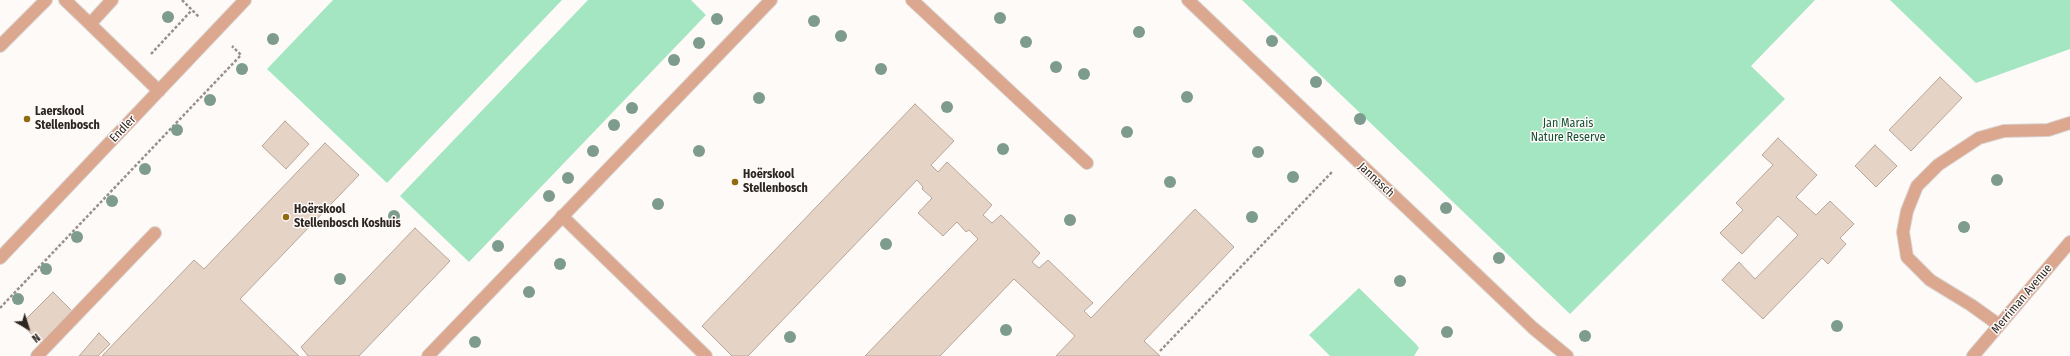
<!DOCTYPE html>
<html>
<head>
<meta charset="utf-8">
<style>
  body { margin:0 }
  #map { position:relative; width:2070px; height:356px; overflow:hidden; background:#fefaf8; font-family:"Fira Sans Condensed",sans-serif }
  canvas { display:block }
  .north { position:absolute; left:8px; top:308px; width:40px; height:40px; -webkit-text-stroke:3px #fefaf8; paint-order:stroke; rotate:141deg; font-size:11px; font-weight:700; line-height:16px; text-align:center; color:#2c2520 }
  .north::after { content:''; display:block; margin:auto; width:14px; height:18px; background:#2c2520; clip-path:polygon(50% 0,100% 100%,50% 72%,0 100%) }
</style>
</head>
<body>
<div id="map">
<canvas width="2070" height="356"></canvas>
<div class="north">N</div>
</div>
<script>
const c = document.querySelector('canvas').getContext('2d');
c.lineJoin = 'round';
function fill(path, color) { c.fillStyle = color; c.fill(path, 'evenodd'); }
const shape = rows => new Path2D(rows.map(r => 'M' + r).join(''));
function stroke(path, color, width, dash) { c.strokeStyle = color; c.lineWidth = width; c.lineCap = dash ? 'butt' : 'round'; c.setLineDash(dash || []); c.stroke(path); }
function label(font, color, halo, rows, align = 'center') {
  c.font = font + ' "Fira Sans Condensed",sans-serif'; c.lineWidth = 3; c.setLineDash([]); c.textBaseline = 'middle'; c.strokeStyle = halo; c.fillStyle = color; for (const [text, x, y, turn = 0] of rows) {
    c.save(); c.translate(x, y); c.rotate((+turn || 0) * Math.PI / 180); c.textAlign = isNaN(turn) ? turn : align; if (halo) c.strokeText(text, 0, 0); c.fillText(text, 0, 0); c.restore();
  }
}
const green = shape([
  [333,0,562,0,387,183,267,69],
  [588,0,691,0,706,15,469,262,400,196],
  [1242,0,1815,0,1751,66,1785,99,1570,314],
  [1890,0,2070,0,2070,49,1976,83],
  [1359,288,1416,344,1419,348,1414,356,1330,356,1309,335]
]);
const building = shape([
  [1940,77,1962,98,1911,151,1889,130,1940,77],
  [915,104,954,141,931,165,938,172,947,162,992,205,983,215,992,223,1001,215,1040,253,1032,262,1039,268,1048,260,1093,303,1084,311,1091,318,1195,209,1234,247,1144,341,1160,356,1056,356,1075,336,1014,279,940,356,865,356,978,239,969,230,966,232,957,222,943,236,918,213,932,198,922,189,923,187,917,180,748,356,732,356,702,326,915,104],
  [285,121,309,144,286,169,262,146,285,121],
  [1778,138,1817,175,1796,197,1816,215,1830,201,1854,224,1840,238,1846,244,1828,264,1822,258,1763,319,1722,280,1739,262,1755,279,1798,235,1778,216,1742,254,1720,233,1743,210,1736,203,1773,165,1762,155,1778,138],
  [325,143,359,175,240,299,299,356,102,356,194,260,204,269,325,143],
  [1875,145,1897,166,1876,187,1855,166,1875,145],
  [415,228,450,261,359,356,308,356,301,347,415,228],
  [53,292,73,312,42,344,21,324,53,292],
  [99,333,110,344,98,356,79,356,99,333]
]);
const path = shape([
  [182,0,199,17],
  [151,54,192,10],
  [0,308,241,55,232,46],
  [1160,351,1332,172]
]);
const minor = shape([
  [65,0,90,24,112,0],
  [912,0,1087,163],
  [1188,0,1533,328,1567,356],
  [90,24,159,91],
  [0,46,46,0],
  [562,216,706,356],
  [0,258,245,0],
  [1999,325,1971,305,1930,280,1907,257,1903,232,1907,211,1917,186,1938,165,1979,138,2004,131,2048,130,2070,123],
  [37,356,155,233],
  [428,356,771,0],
  [1973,356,2070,242]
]);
const trees = [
  [168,17],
  [1000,18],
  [717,19],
  [814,21],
  [1139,32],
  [841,36],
  [273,39],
  [1272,41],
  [1026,42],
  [699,43],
  [674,60],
  [1056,67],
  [242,69],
  [881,69],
  [1084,74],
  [1316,82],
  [1187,97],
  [759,98],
  [210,100],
  [947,107],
  [632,108],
  [1360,119],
  [614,125],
  [177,130],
  [1127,132],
  [1003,149],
  [593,151],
  [699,151],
  [1258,152],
  [145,169],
  [1293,177],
  [568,178],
  [1997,180],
  [1170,182],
  [549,196],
  [112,201],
  [658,204],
  [1446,208],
  [394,216],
  [1252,217],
  [1070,220],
  [1964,227],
  [77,237],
  [886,244],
  [498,246],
  [1499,258],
  [560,264],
  [46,269],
  [340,279],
  [1400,281],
  [529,292],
  [18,299],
  [1837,326],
  [1006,330],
  [1447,332],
  [1585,336],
  [790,337],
  [475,342]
];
const markers = [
  [27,119,4,"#906b10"],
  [735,182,4,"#906b10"],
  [286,217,4,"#906b10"]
];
const poiNames = [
  ["Laerskool",35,112],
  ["Stellenbosch",35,126],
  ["Hoërskool",743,175],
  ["Stellenbosch",743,189],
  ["Hoërskool",294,210],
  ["Stellenbosch Koshuis",294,224]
];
const parkNames = [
  ["Jan Marais",1568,124],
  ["Nature Reserve",1568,138]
];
const streetNames = [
  ["Endler",123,129,-46],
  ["Jannasch",1376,180,43],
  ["Merriman Avenue",2022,299,-50]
];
fill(green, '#a3e6c1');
fill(building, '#e5d3c6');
stroke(building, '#b7a699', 1);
stroke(minor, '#d8d4d1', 14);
stroke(path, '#97918e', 2.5, [3, 2]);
stroke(minor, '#dca78f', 12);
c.fillStyle = '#7d9c8d';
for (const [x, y] of trees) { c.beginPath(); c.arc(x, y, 6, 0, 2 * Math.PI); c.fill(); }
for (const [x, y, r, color] of markers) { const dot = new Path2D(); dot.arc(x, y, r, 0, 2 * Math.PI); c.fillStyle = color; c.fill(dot); stroke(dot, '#fefaf8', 1.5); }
label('bold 12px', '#2c2520', '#fefaf8', poiNames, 'left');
label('12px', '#135035', '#fefaf8', parkNames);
label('12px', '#2c2520', '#fefaf8', streetNames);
</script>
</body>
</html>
